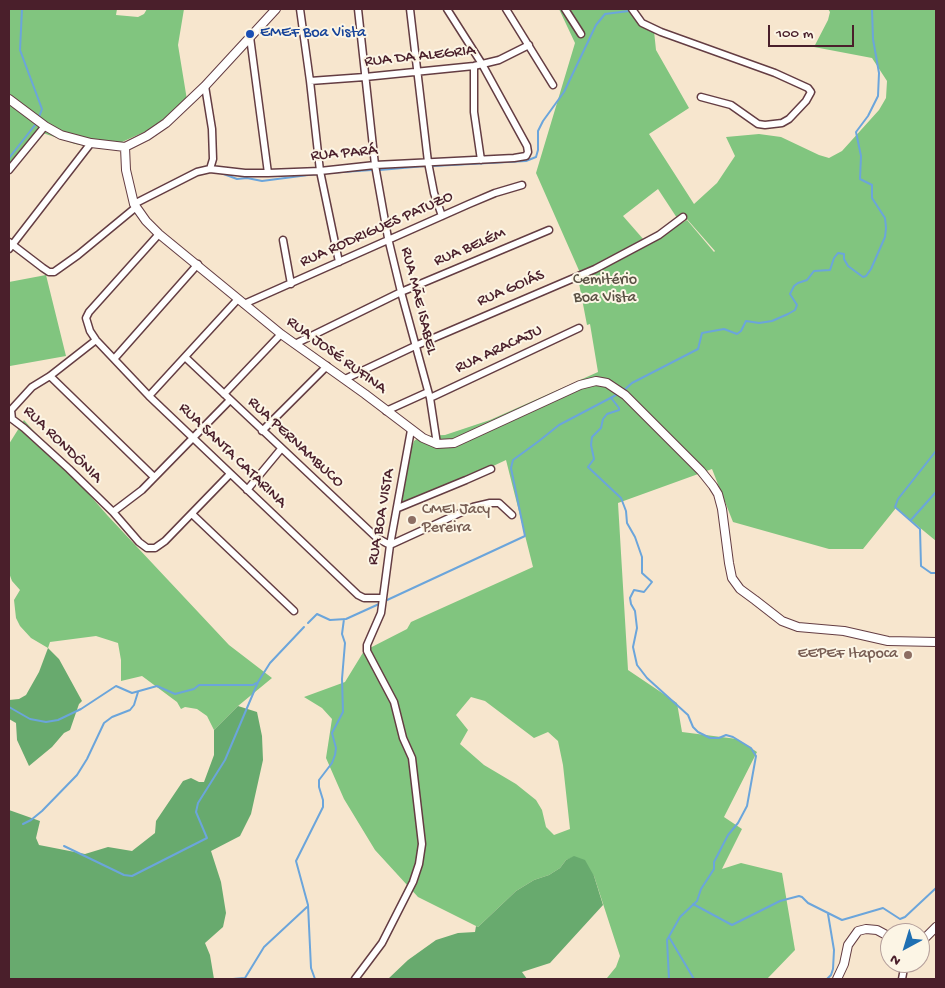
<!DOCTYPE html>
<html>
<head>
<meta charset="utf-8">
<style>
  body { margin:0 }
  #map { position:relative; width:945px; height:988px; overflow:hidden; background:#f7e6ce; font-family:"Gochi Hand",sans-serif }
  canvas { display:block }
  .frame { position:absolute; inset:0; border:10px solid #4a1f2b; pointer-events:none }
  .north { position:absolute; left:880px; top:923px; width:50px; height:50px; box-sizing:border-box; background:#fcf5e5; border:1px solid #b59f9b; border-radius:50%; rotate:219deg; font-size:14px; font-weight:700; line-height:20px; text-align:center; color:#4a1f2b }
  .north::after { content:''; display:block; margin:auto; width:18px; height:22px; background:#1f6fb2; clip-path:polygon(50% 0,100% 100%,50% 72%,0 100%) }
  .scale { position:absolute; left:768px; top:25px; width:86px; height:22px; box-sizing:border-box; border:2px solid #4a1f2b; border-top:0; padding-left:6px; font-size:15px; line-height:18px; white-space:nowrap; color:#4a1f2b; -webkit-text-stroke:4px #fcf5e5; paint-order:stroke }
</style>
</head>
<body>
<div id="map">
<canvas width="945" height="988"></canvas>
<div class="frame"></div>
<div class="north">N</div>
<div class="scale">100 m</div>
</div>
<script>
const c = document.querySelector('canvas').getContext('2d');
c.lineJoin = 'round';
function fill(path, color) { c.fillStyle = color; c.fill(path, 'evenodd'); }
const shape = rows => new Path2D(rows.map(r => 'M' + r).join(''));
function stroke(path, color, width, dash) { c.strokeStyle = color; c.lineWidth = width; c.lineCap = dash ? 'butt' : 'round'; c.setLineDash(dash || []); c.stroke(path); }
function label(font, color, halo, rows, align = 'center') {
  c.font = font + ' "Gochi Hand",sans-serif'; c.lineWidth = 4; c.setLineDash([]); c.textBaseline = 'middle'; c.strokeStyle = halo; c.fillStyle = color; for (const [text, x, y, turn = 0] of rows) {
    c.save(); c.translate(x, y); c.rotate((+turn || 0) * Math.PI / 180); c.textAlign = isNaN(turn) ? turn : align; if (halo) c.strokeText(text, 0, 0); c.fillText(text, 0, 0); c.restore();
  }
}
const green = shape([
  [9,9,117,9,116,15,138,17,144,14,147,9,184,9,178,45,187,100,171,117,151,129,122,142,92,147,75,144,37,131,9,167],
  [559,9,632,9,654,31,656,50,689,108,649,134,694,204,717,183,735,156,726,137,759,134,781,137,819,155,829,158,842,151,879,110,886,98,887,81,872,58,814,47,828,20,830,12,828,9,936,9,936,541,896,508,863,549,829,549,733,522,712,469,618,503,628,670,677,703,682,732,737,739,757,752,724,817,742,829,722,869,741,863,782,873,795,950,767,979,609,979,607,978,616,967,620,956,594,876,574,857,566,860,560,868,549,875,534,880,516,891,478,927,418,897,375,850,344,799,326,758,332,719,322,708,304,697,345,682,364,651,407,629,411,622,533,567,506,460,401,509,404,470,414,441,421,436,445,435,490,420,598,372,590,324,587,325,578,278,634,251,687,220,714,252,715,251,686,218,679,221,658,189,623,216,644,240,581,275,536,173,575,43],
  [471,697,485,701,534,738,548,732,558,741,563,765,570,829,554,835,546,827,542,810,536,800,516,784,484,765,460,744,468,730,456,715],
  [46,275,66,356,10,366,9,360,9,282],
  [24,420,108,516,229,645,272,678,238,706,214,730,207,716,197,709,185,707,181,709,177,702,142,676,121,681,121,660,118,643,96,636,50,642,48,648,31,638,20,626,16,618,14,600,20,590,12,581,9,573,9,444]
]);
const forest = shape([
  [48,648,59,659,82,701,79,704,70,730,64,733,52,747,29,766,17,740,16,723,9,719,9,700,19,699,26,695,39,672],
  [238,706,257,712,262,736,263,760,251,814,240,836,211,851,221,882,226,913,223,927,205,943,210,955,214,979,9,979,9,810,40,821,36,838,39,845,85,854,108,847,132,851,155,833,156,821,183,781,191,778,199,782,204,782,214,755,214,730],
  [574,856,585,860,594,876,603,905,550,963,522,972,527,979,388,979,408,960,436,940,458,933,475,932,476,926,478,927,516,891,534,880,549,875,560,868,566,860]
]);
const stream = shape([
  [22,9,20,50,42,109,39,117],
  [9,158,35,125],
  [433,166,526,161,536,157,538,150,538,131,543,121,564,92,596,25,605,14,629,11],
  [380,170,425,166],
  [221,173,237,179,247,178,262,181,316,174],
  [327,173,372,170],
  [622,392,632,383,698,349,702,333,724,329,737,334,741,331,746,321,759,323,772,321,788,314,795,310,797,305,790,294,794,286,798,283,807,280,814,271,830,270,834,258,838,253,844,254,844,259,848,266,863,277,866,276,871,269,885,237,886,228,885,218,872,198,872,185,860,179,861,156,856,132,868,116,878,96,879,73,873,39,872,9],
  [612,399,619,408,619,410,607,414,603,419,601,428,592,437,591,445,594,459,588,467,621,498,626,511,627,523,635,537,642,557,642,573,652,582,644,592,634,590,630,598,631,604,635,611,637,628,633,647,637,665,647,678,688,715,693,727,698,732,710,738,719,738,726,735,733,737,751,748,756,756,747,806,738,823,728,835,714,862,714,869,701,889,697,901,680,917,667,940,669,979],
  [936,451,898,499,895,507,920,529,921,566,931,573,936,573],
  [911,520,936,492],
  [385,601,525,536,511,468,513,460,539,441,559,425,618,394],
  [308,623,317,614,330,620,346,619,379,604],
  [9,707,30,719,46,722,58,720,81,709,116,686,132,693,157,686,175,694,194,689,199,685,253,685,256,683],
  [23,824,31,820,42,811,77,775,87,759,104,723,112,717,130,710,134,705,138,692],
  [64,846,124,875,132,876,207,838,196,812,198,803,225,760,258,682,270,663,304,627],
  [693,904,732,925,780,901,799,896,802,897,808,903,842,920,883,908,900,919,905,917,936,888],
  [669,937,694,979],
  [233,979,245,978,264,947,307,907],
  [315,979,311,968,308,905,296,861,323,807,323,800,319,787,319,780,332,763,335,755,336,748,332,733,343,712,342,679,345,643,342,634,344,619],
  [827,979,831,975,833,969,834,950,828,914]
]);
const minor = shape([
  [300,9,310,81,320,171,339,262],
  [358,9,375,165,388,238,401,292,430,398,437,444],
  [410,9,428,162,434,193,442,216],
  [506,9,553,85],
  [565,9,581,34],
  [632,9,642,23,661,32,775,73,808,88,811,92,806,101,789,119,782,123,765,125,758,124,731,105,701,97],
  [250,37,268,173],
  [474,66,474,112,481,160],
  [310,81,365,77,474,66,499,60,529,45],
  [205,86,212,129,213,159,210,169],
  [9,170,45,126],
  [134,204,197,172,210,169,245,173,268,173,320,171,375,165,514,158,526,156,528,152,527,146,482,64,447,9],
  [159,234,89,312,86,318,90,331,96,340,149,396,358,595,364,598,383,598,390,545,411,430],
  [283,240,291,284],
  [9,242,43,268,49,272,54,272,78,255,135,208],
  [9,249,91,143],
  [244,304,469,204,495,193,522,185],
  [96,340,50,376,32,387,11,410,12,419,24,428,69,469,113,512,139,542,147,548,155,548,165,541,230,474],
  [295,344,401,292,549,230],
  [185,357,377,538,390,545,473,507,490,503,499,503,512,515],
  [114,359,198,264],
  [50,376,154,477],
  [345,379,415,346,595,269,659,235,683,217],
  [224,394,281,334],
  [149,396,238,299],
  [430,398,579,328],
  [386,411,428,392],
  [262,431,327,366],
  [247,490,281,449],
  [398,508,466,480,491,469],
  [113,512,142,490,230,400],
  [192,514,294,611],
  [355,979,382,943,413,882,419,864,422,844,412,758,403,738,394,702,367,651,367,645,381,613,383,598],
  [902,979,905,963]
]);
const tertiary = shape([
  [9,99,45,126,61,135,91,143,125,147,147,136,166,123,205,86,276,9],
  [125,147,126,170,134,204,146,221,159,234,281,334,365,394,423,438,437,444,454,443,580,385,596,381,607,383,625,395,701,471,713,486,718,494,722,509,729,563,732,578,740,589,755,600,782,621,798,627,844,631,888,641,936,642],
  [920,943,936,927],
  [837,979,844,964,848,945,858,931,866,929,877,930,890,937]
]);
const markers = [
  [250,34,5,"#1a4fb4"],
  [412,520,5,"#8d6e63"],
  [908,655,5,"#8d6e63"]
];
const transitNames = [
  ["EMEF Boa Vista",260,34]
];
const streetNames = [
  ["RUA DA ALEGRIA",420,57,-6],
  ["RUA PARÁ",344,154,-5],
  ["RUA RODRIGUES PATUZO",377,230,-24],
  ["RUA BELÉM",470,248,-23],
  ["RUA GOIÁS",511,289,-23],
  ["RUA MÃE ISABEL",418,301,76],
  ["RUA ARACAJU",499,350,-25],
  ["RUA JOSÉ RUFINA",336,356,36],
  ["RUA PERNAMBUCO",295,443,43],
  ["RUA RONDÔNIA",62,445,44],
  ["RUA SANTA CATARINA",232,456,44],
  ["RUA BOA VISTA",382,517,-80]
];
const parkNames = [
  ["Cemitério",605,281],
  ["Boa Vista",605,299]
];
const educationNames = [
  ["CMEI Jacy",422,511],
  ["Pereira",422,529],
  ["EEPEF Itapoca",898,655,"right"]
];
fill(green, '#81c57f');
fill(forest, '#68aa6e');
stroke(stream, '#6ba5db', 2);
stroke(minor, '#643d43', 9);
stroke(tertiary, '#643d43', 10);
stroke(minor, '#fff', 6);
stroke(tertiary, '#fff', 8);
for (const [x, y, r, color] of markers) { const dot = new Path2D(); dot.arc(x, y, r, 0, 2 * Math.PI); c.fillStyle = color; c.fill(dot); stroke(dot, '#fcf5e5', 2); }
label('16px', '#164399', '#fcf5e5', transitNames, 'left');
label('16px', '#4a1f2b', '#fcf5e5', streetNames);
label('16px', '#5a5144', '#fcf5e5', parkNames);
label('16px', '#785e54', '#fcf5e5', educationNames, 'left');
</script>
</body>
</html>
